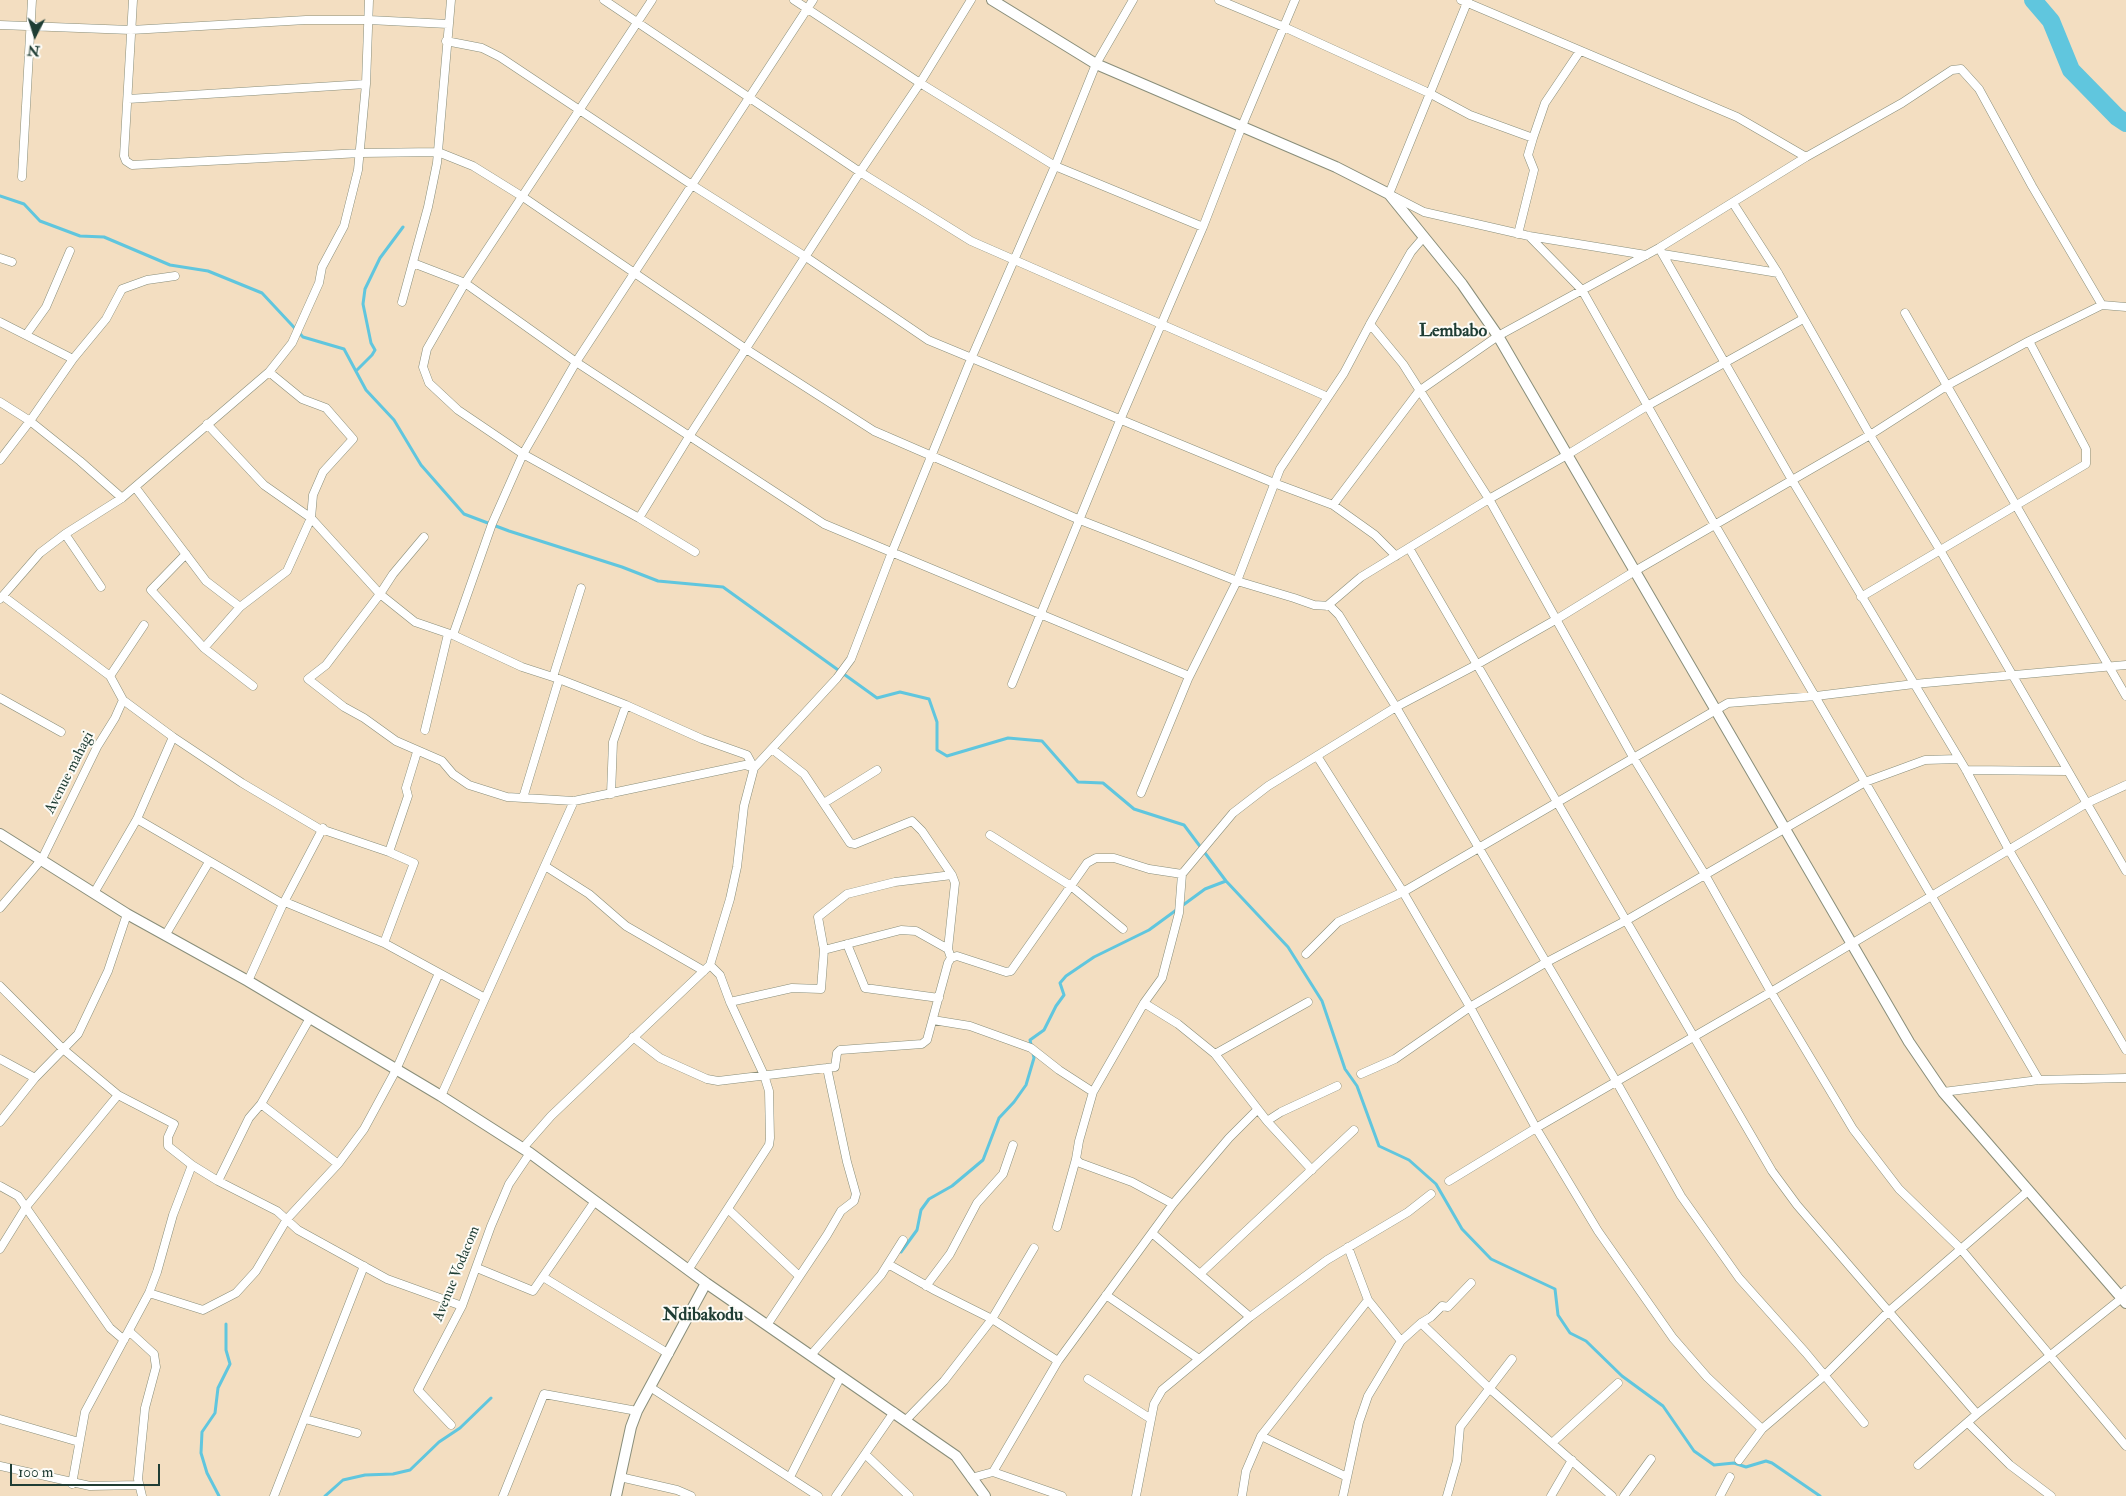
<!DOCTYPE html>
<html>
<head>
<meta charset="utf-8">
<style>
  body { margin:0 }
  #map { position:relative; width:2126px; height:1496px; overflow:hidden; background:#f3dec1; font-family:"IM FELL Double Pica",serif }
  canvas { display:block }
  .north { position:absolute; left:10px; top:10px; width:50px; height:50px; -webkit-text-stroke:4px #fdfcf7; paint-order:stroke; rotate:185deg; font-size:14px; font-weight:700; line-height:20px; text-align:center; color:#1f3d34 }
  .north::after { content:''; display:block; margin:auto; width:18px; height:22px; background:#1f3d34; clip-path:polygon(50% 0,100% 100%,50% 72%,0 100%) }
  .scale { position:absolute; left:10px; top:1464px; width:150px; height:22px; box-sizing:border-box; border:2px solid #1f3d34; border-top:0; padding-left:6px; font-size:15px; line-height:18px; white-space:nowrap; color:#1f3d34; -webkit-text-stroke:4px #fdfcf7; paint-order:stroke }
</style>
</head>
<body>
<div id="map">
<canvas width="2126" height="1496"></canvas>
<div class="north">N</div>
<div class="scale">100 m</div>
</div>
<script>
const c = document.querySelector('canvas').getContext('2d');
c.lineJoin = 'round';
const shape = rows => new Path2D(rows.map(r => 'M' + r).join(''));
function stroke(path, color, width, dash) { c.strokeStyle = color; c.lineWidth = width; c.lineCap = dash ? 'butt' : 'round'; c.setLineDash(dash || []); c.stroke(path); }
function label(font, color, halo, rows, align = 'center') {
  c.font = font + ' "IM FELL Double Pica",serif'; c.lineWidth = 4; c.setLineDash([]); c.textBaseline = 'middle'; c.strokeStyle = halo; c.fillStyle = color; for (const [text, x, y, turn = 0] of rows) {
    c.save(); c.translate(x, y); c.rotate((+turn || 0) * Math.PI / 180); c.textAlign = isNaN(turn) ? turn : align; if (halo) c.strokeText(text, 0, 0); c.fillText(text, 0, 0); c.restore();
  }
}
const stream = shape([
  [0,196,24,204,40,221,80,236,104,237,170,265,208,271,262,293,303,337,344,349,366,390,394,420,421,465,464,514,509,531,622,567,658,581,723,587,877,698,900,692,929,699,937,722,937,750,947,756,1008,738,1042,741,1078,782,1103,783,1134,809,1184,825,1226,881,1288,947,1322,1001,1345,1069,1357,1086,1379,1146,1409,1160,1436,1184,1462,1229,1491,1259,1555,1289,1558,1315,1570,1333,1586,1341,1622,1376,1663,1406,1694,1451,1714,1465,1734,1463,1746,1467,1766,1461,1772,1463,1820,1496],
  [356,371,372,355,375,350,371,343,363,304,365,289,380,258,403,227],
  [901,1252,917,1230,921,1210,929,1199,952,1186,983,1160,999,1118,1014,1102,1026,1085,1034,1058,1030,1040,1044,1030,1056,1006,1064,995,1060,983,1066,976,1094,957,1149,930,1205,889,1226,881],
  [219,1496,207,1473,201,1453,202,1432,215,1413,218,1388,230,1364,226,1350,226,1324],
  [325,1496,343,1480,365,1475,393,1474,410,1470,439,1442,460,1428,491,1398]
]);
const river = shape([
  [2033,0,2051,21,2071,70,2117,117,2126,123]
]);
const minor = shape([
  [133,0,124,156,126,161,132,165,361,153,438,152,473,166,523,197,746,349,874,431,1080,520,1237,581,1294,598,1314,605,1330,606,1339,615,1396,707,1616,1081,1681,1196,1739,1278,1806,1353,1864,1423],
  [604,0,860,172,971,241,1328,397],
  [652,0,465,283,427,349,423,367,429,383,458,410,523,454,639,518,695,552],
  [794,0,920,83,1055,166,1203,227],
  [1219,0,1284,27,1429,93,1470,115,1533,138],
  [1461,0,1737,117,1806,157],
  [1468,0,1389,194,1424,212,1529,236,1646,255],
  [0,25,131,30,306,20,369,20,448,24],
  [446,41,482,48,500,57,692,185,806,257,928,340,1274,483,1333,505,1375,535,1396,556],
  [128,99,366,84],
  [22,177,32,0],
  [1733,203,1778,273,1870,435,1940,550,2126,871],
  [1518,234,1534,170,1528,155,1533,138,1545,103,1580,51],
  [1529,236,1582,290,1715,525,2039,1080],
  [1659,248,1792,480,1966,770,2009,850,2126,1050],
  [1663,254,1778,273],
  [0,258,12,262],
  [413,263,465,283,576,362,824,524,1189,676],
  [402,302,428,207,437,163,451,0],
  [1905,313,2126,696],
  [0,322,73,359],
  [1370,324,1403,364,1489,499,1633,757,1704,873,1771,992,1853,1129,1899,1189,1960,1248,2126,1446],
  [26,335,46,307,70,251],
  [0,402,30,421,80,461,122,498],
  [207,424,264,485,311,518,380,594,415,622,453,635,522,667,559,679,626,705,702,739,747,755,754,768],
  [0,460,30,421,73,359,106,319,122,289,147,280,175,276],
  [135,487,206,581,240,607],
  [1333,505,1419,391,1498,336,1659,248,1806,157,1902,103,1952,70,1961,69,1979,89,2032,186,2102,305],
  [639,518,690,435,860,172,920,83,971,0],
  [65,534,101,587],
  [424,537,393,574,380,594,326,665,308,679,344,707,364,718,396,741,442,761,453,774,469,785,507,797,574,801,745,765,754,768],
  [1409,548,1772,1171,1797,1205,1977,1414],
  [186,554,151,590,204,648,253,686],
  [3,596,110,676,123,700,173,737,242,783,318,828,389,852,414,863,384,943],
  [1861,597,2086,464,2086,449,2029,341],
  [0,599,40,553,65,534,122,498,269,372,292,343,319,283,322,267,344,226,358,170,366,84,369,0],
  [1327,606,1361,577,1489,499,1567,455,1647,406,1803,319],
  [453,635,492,524,523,454,576,362,813,0],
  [204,648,240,607,287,571,311,518,313,495,323,472,353,439,326,408,302,399,269,372],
  [110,676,144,625],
  [553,677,581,588],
  [1012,684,1121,418,1203,227,1242,126,1295,0],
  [0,698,61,732],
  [425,730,448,634],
  [772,749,804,774,850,843,855,844,912,821,922,831,952,875,955,883,948,949,951,958],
  [1317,756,1403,892,1470,1007,1536,1128,1598,1231,1673,1338,1707,1377,1762,1429],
  [1966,770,2067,771],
  [1141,793,1188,679,1237,581,1280,469,1344,373,1370,324,1411,252,1423,238],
  [611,794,613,742,626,705],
  [523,798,559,679],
  [824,803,877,770],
  [137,819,283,904],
  [990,835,1071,886,1123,929],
  [389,852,408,796,406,788,417,752],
  [545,866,589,894,626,926,704,971],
  [94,893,137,819,173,737],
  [285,902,384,943,485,998],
  [0,908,42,859,97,747,115,718,123,700],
  [166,934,209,862],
  [847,944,865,988,939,998],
  [824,950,818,917,847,894,895,882,952,875],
  [1306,954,1338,922,1403,892,1728,703,1816,696,1914,684,2126,665],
  [248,981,283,904,323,828],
  [0,986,63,1049,118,1095,174,1124,168,1137,168,1146,192,1165,218,1181,277,1211,298,1230,387,1279,462,1306],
  [730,1002,792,988,821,989,824,950,901,930,916,931,948,949],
  [1144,1003,1178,1024,1215,1054,1267,1121,1312,1170],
  [933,1020,970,1026,1031,1048,1059,1070,1093,1092],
  [633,1037,660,1058,707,1079,718,1081,835,1067,837,1053,840,1050,922,1044,927,1040,948,963,951,958,957,956,1006,972,1011,971,1087,863,1096,858,1114,858,1149,869,1182,874],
  [1215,1054,1308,1002],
  [0,1059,35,1078],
  [1361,1074,1395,1059,1470,1007,1545,963,1627,920,1865,782,1925,760,1958,759],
  [1943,1092,2039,1080,2126,1078],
  [441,1096,574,801],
  [261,1104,338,1164],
  [1267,1121,1281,1112,1337,1086],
  [0,1122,35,1078,78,1034,108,971,127,914],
  [523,1148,551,1116,710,965,730,899,737,867,744,806,754,768,837,678,851,659,892,552,971,359,1055,166,1096,64,1133,0],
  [218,1181,249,1118,261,1104,310,1018],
  [1449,1181,1536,1128,1771,992,2087,803,2126,785],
  [0,1186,18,1196,110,1328,124,1340],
  [1173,1204,1132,1182,1080,1163,1076,1159,1079,1141,1093,1092,1144,1003,1162,978,1179,913,1182,874,1233,813,1268,786,1396,707,1476,665,1557,619,1635,571,1870,435,1948,385,2029,341,2102,305,2126,307],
  [728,1209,799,1276],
  [1057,1227,1076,1159],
  [1152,1233,1250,1317],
  [1348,1247,1368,1300,1401,1341],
  [0,1249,26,1207,118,1095],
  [888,1264,936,1291,992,1319,1058,1361],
  [477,1268,533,1291,595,1201],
  [688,1270,769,1145,770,1138,769,1091,764,1075,730,1002,720,975,710,965],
  [1200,1274,1354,1130],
  [543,1277,669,1354],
  [926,1286,950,1254,977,1203,1003,1174,1013,1145],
  [149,1293,203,1310,236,1293,256,1271,287,1219,338,1164,364,1129,396,1070,439,973],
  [1106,1295,1199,1359],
  [2120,1296,2126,1290],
  [1421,1323,1489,1388,1612,1496],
  [767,1325,827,1235,841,1211,854,1201,856,1194,847,1162,827,1068],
  [130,1332,154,1354,156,1367,145,1408,138,1479,142,1496],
  [811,1355,881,1275,903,1240],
  [1088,1379,1151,1419],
  [650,1387,818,1496],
  [0,1419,79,1442],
  [305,1419,357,1433],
  [906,1420,944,1381,992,1319,1034,1248],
  [1968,1423,2010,1465,2051,1496],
  [451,1425,418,1390,462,1306,491,1226,509,1184,530,1153],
  [1261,1436,1347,1477],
  [1552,1443,1618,1383],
  [865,1454,909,1496],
  [1739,1460,1762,1429,1824,1376,1888,1312,2028,1191],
  [1918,1465,1977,1414,2122,1298],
  [0,1466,90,1486,139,1485],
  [993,1472,1058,1361,1173,1204,1229,1138,1257,1110],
  [620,1477,677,1490,691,1496],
  [790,1477,841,1376],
  [971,1478,993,1472,1062,1496],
  [72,1484,85,1412,149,1293,157,1272,173,1215,192,1165],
  [274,1496,364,1266],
  [503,1496,544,1394,637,1411],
  [836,1496,894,1412],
  [1136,1496,1154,1404,1162,1390,1250,1317,1327,1260,1408,1212,1431,1194],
  [1242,1496,1246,1471,1261,1436,1368,1300],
  [1343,1496,1359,1422,1368,1396,1401,1341,1421,1323,1431,1317,1442,1306,1448,1307,1471,1283],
  [1447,1496,1457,1461,1460,1427,1512,1359],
  [1551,1496,1572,1460],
  [1624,1496,1651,1459],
  [1720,1496,1730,1477]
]);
const tertiary = shape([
  [992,0,1096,64,1336,167,1389,194,1462,284,1498,336,1909,1042,1943,1092,2126,1303],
  [0,834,127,914,248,981,441,1096,530,1153,706,1283,956,1456,985,1496],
  [616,1496,631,1427,637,1411,706,1283]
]);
const streetNames = [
  ["Avenue mahagi",70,773,-63],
  ["Avenue Vodacom",457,1274,-68]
];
const quarterNames = [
  ["Lembabo",1453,332],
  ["Ndibakodu",703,1316]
];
stroke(stream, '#60c6de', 3);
stroke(river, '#60c6de', 18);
stroke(minor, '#898e7a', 9);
stroke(tertiary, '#898e7a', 12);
stroke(minor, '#fff', 8);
stroke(tertiary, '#fff', 10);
label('15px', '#1f3d34', '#fdfcf7', streetNames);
label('bold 18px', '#1f3d34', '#fdfcf7', quarterNames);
</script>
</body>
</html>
